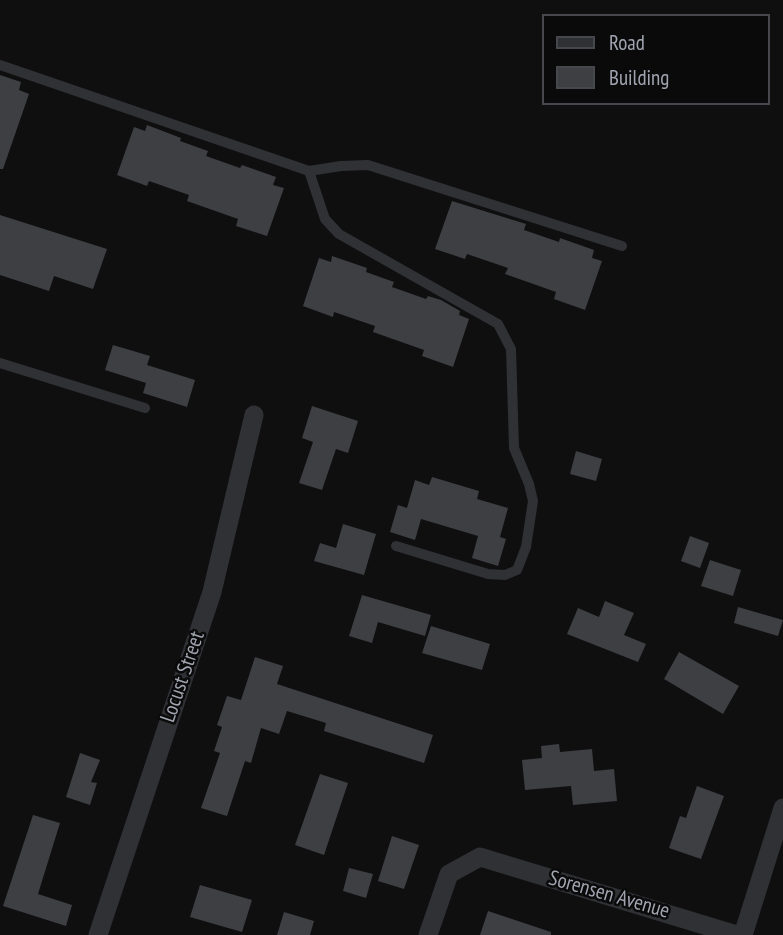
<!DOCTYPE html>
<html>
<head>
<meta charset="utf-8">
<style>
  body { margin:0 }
  #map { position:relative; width:783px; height:935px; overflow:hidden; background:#0f0f10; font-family:"PT Sans Narrow",sans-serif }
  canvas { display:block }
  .legend { position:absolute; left:542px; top:14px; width:228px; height:91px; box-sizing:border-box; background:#0a0a0b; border:2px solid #46484d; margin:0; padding:9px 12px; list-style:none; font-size:21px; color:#a1a5b0 }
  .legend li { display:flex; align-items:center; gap:14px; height:35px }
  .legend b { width:35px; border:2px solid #46484d }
</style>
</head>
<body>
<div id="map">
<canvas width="783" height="935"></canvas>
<ul class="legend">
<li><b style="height:9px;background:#303135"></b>Road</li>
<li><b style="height:19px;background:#3e3f43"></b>Building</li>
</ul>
</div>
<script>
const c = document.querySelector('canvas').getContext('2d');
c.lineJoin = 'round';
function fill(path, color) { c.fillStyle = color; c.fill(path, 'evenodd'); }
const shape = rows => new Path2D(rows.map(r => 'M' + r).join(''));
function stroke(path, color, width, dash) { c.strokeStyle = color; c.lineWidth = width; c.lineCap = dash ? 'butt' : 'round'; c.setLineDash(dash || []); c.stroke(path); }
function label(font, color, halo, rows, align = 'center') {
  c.font = font + ' "PT Sans Narrow",sans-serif'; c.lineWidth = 5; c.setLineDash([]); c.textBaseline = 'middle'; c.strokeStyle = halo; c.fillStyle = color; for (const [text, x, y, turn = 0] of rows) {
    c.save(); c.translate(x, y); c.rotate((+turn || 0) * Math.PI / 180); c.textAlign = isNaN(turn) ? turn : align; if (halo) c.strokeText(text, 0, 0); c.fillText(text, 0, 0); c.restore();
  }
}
const building = shape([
  [0,75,21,82,19,90,29,94,3,169,0,169],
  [147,125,181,138,180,141,208,151,206,156,240,168,242,165,276,177,273,185,284,188,267,236,236,226,238,219,187,201,189,195,149,181,147,186,117,175,134,127,145,131],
  [452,201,526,224,524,230,559,242,560,238,594,250,592,258,602,261,585,310,554,299,556,292,505,274,508,268,467,254,465,259,435,249],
  [0,215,107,249,93,289,54,276,49,291,0,275],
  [332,256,367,268,366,272,394,282,392,287,426,299,428,296,441,300,460,311,459,315,469,319,453,367,422,356,424,350,373,332,375,326,334,312,333,317,303,306,319,258,331,262],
  [113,345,150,356,147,365,195,380,187,407,143,393,146,383,105,370],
  [312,406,358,421,348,453,336,449,322,490,299,483,313,442,302,438],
  [576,451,602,459,596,481,570,474],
  [432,477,479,491,477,499,508,508,500,537,506,539,498,566,472,558,478,536,421,519,415,540,390,532,398,505,407,508,415,480,429,485],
  [343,524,376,534,364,575,314,561,320,543,336,548],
  [690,536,709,543,700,568,681,561],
  [710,560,741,570,733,596,701,586],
  [362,595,431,615,425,636,378,622,372,643,349,636],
  [605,601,634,613,624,635,646,644,638,662,567,634,578,608,599,617],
  [738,607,783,620,778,636,734,623],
  [431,626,490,644,482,670,422,653],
  [679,652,739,686,723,714,664,679],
  [255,657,283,666,277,684,433,735,424,763,324,731,326,723,287,711,279,734,261,728,251,763,245,761,227,816,201,808,220,753,214,751,222,727,217,725,227,696,241,700],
  [559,744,560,752,592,749,594,771,614,769,617,801,573,805,571,786,525,790,522,760,542,758,541,746],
  [80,753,100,760,91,782,97,783,90,805,66,797],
  [320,774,348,783,324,855,295,845],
  [697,786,724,796,701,859,669,848,680,816,686,818],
  [33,815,60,823,38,894,72,905,66,926,3,906],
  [392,836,419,845,404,889,378,881],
  [349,868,373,874,366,898,343,891],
  [200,885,252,900,242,932,190,917],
  [488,911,551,932,551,935,480,935],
  [284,912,314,921,310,935,277,935]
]);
const lane = shape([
  [0,65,309,171,325,219,339,234,498,324,511,349,514,448,529,484,533,501,526,547,517,570,505,575,488,574,396,546],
  [309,171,341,166,368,165,622,246],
  [0,363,145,408]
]);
const street = shape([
  [98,935,212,592,254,415],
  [428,935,449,874,480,857,737,935],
  [743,935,783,808]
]);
const streetNames = [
  ["Locust Street",183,677,-71],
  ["Sorensen Avenue",609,895,16]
];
fill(building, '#3e3f43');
stroke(lane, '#303135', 10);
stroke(street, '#303135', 19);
label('21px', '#a1a5b0', '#0a0a0b', streetNames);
</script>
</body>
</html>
